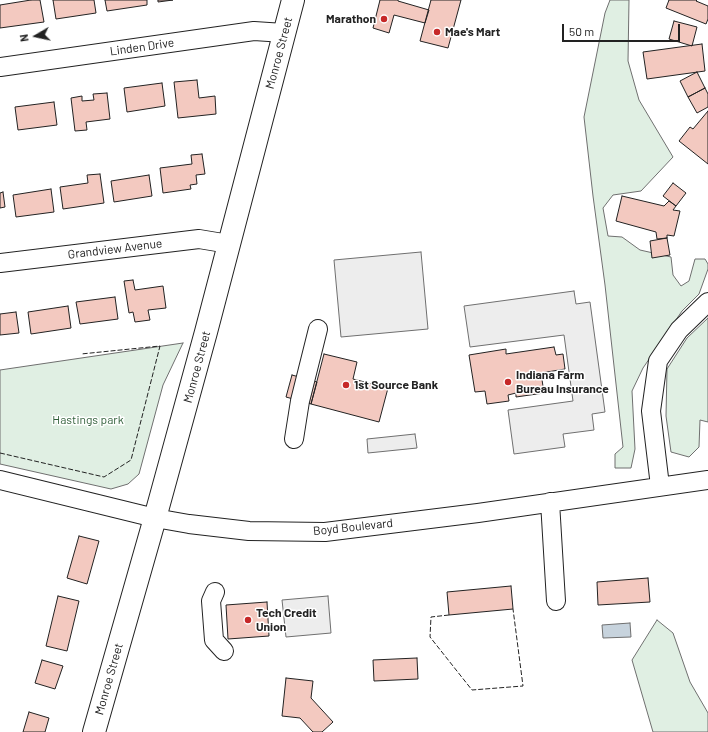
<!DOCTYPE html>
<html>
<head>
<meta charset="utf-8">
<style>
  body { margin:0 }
  #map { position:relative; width:708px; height:732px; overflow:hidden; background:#fff; font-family:Barlow,sans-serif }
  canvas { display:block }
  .north { position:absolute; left:16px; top:16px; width:40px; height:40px; -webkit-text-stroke:3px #fff; paint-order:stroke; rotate:261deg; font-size:11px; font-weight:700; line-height:16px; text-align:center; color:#222 }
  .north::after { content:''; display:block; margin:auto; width:14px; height:18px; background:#222; clip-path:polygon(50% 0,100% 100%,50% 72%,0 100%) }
  .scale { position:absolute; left:562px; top:24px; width:118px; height:18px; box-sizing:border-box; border:2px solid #222; border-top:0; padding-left:5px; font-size:12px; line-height:14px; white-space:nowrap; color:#222; -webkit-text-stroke:3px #fff; paint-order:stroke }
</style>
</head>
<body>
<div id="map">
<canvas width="708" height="732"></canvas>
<div class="north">N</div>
<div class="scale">50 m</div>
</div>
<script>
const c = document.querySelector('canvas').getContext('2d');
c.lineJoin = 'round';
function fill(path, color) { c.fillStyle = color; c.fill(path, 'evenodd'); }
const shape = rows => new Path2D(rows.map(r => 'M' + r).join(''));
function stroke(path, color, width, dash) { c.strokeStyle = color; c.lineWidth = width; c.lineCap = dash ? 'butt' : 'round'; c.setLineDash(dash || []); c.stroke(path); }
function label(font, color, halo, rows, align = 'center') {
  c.font = font + ' Barlow,sans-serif'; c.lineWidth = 3; c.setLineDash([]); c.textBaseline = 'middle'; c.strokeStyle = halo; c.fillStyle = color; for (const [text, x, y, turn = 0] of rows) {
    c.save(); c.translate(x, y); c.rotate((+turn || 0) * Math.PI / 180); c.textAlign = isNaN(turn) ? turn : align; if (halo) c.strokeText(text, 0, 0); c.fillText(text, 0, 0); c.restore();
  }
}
const green = shape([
  [610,0,629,0,628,61,639,100,673,157,641,191,613,195,603,208,608,236,622,237,640,250,671,257,673,275,681,286,689,281,695,259,705,259,708,264,708,269,699,294,682,311,643,368,632,391,635,449,631,468,615,468,615,454,623,447,605,285,593,196,584,117,605,13,610,0],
  [708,318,708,422,700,420,699,447,689,457,671,452,666,416,667,369,687,338,708,318],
  [183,343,163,385,139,474,128,484,111,489,0,464,0,370,183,343],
  [657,620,673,633,690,682,708,713,708,732,653,732,632,660,657,620]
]);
const parking = shape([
  [421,252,428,329,341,337,334,260,421,252],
  [574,291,576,304,590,302,605,412,592,414,594,430,563,434,565,447,514,454,508,410,573,401,564,335,470,347,464,306,574,291],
  [415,434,417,448,368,453,367,439,415,434],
  [328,596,331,633,286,637,282,600,328,596]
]);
const water = shape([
  [630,623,631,637,603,638,602,625,630,623]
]);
const building = shape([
  [31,0,40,0,44,22,0,28,0,5,31,0],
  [53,0,94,0,96,13,56,19,53,0],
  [105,0,147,0,147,5,107,11,105,0],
  [158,0,173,0,158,2,158,0],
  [380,0,398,0,398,1,429,10,425,23,394,15,389,33,373,28,380,0],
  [431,0,461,0,448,48,420,41,431,0],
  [669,0,697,0,696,1,708,6,708,19,706,24,666,8,669,0],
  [674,21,697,27,692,46,669,39,674,21],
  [702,44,705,71,647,79,643,52,702,44],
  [697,72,705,88,688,97,680,81,697,72],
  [197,80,199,98,215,96,216,114,178,118,174,82,197,80],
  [162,83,165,106,127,112,124,88,162,83],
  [705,88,708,94,708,107,697,113,688,97,705,88],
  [107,93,110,119,86,122,87,130,75,131,71,98,82,96,82,101,94,100,93,94,107,93],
  [54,102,57,125,18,130,15,107,54,102],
  [708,111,708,164,679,141,690,127,693,129,708,111],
  [202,154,205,174,196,175,197,184,190,185,191,189,163,193,160,168,192,164,191,155,202,154],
  [100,174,104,203,63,209,60,187,88,183,87,175,100,174],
  [149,175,152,196,114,202,111,181,149,175],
  [673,183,686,193,676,206,663,196,673,183],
  [51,189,54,212,16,217,13,195,51,189],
  [3,192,5,207,0,208,0,193,3,192],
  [622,196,664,206,669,201,676,206,673,210,680,211,674,236,667,235,667,238,657,239,656,232,616,221,622,196],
  [667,238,670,255,652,258,650,241,667,238],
  [133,280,135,290,163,286,166,308,148,310,150,320,135,322,133,312,129,313,124,281,133,280],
  [115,297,118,319,80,324,76,302,115,297],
  [68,306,71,328,31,334,28,312,68,306],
  [16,312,19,333,0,335,0,314,16,312],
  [554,347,556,355,563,354,565,369,541,373,544,393,516,397,516,393,508,395,509,401,487,404,485,391,475,392,469,355,506,349,506,354,554,347],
  [324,354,357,362,353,379,388,388,379,422,311,404,324,354],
  [292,375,317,382,311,404,286,397,292,375],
  [79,536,99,541,87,584,67,578,79,536],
  [648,578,650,602,598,605,597,582,648,578],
  [511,586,513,609,449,615,447,592,511,586],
  [58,596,79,601,67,651,46,646,58,596],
  [267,602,269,636,228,639,226,605,267,602],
  [417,658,418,679,374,681,373,660,417,658],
  [42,660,63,666,55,689,35,683,42,660],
  [286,678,313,681,311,698,333,722,322,732,313,732,300,718,282,716,286,678],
  [29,712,49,718,45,732,23,732,29,712]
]);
const minor = shape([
  [0,67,254,31,284,33],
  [0,263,199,239,229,244],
  [294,439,300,401,318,329],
  [0,480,155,518,189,524,249,531,325,532,478,513,708,480],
  [660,486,651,411,658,361,679,330,708,302],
  [550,502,556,601],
  [215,592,211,601,214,640,224,651]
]);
const major = shape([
  [94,732,155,518,206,332,293,0]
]);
const fence = shape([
  [0,453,104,477,131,460,160,346,81,354],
  [449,615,431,617,430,637,472,690,523,686,513,609]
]);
const markers = [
  [384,19,4,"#c62828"],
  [437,32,4,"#c62828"],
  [508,382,4,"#c62828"],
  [346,385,4,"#c62828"],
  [248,620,4,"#c62828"]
];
const poiNames = [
  ["Marathon",376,19,"right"],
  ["Mae's Mart",445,32],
  ["Indiana Farm",516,375],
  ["Bureau Insurance",516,389],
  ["1st Source Bank",354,385],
  ["Tech Credit",256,613],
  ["Union",256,627]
];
const streetNames = [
  ["Linden Drive",142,47,-8],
  ["Monroe Street",279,53,-75],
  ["Grandview Avenue",115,249,-7],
  ["Monroe Street",197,367,-75],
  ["Boyd Boulevard",353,527,-6],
  ["Monroe Street",109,679,-74]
];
const parkNames = [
  ["Hastings park",88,420]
];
fill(green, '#e0efe3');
stroke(green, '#6f6f6f', 1);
fill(parking, '#ededed');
stroke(parking, '#6f6f6f', 1);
fill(water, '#c7d3dd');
stroke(water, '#6f6f6f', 1);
fill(building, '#f3c9c0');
stroke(building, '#222', 1);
stroke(minor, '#222', 20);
stroke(major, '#222', 24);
stroke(minor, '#fff', 18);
stroke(major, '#fff', 22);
stroke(fence, '#222', 1, [5, 2]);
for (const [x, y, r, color] of markers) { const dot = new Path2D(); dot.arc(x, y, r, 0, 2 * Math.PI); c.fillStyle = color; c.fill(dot); stroke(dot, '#fff', 1.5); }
label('bold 12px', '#222', '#fff', poiNames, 'left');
label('12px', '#222', '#fff', streetNames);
label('12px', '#2f5e38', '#fff', parkNames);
</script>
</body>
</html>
